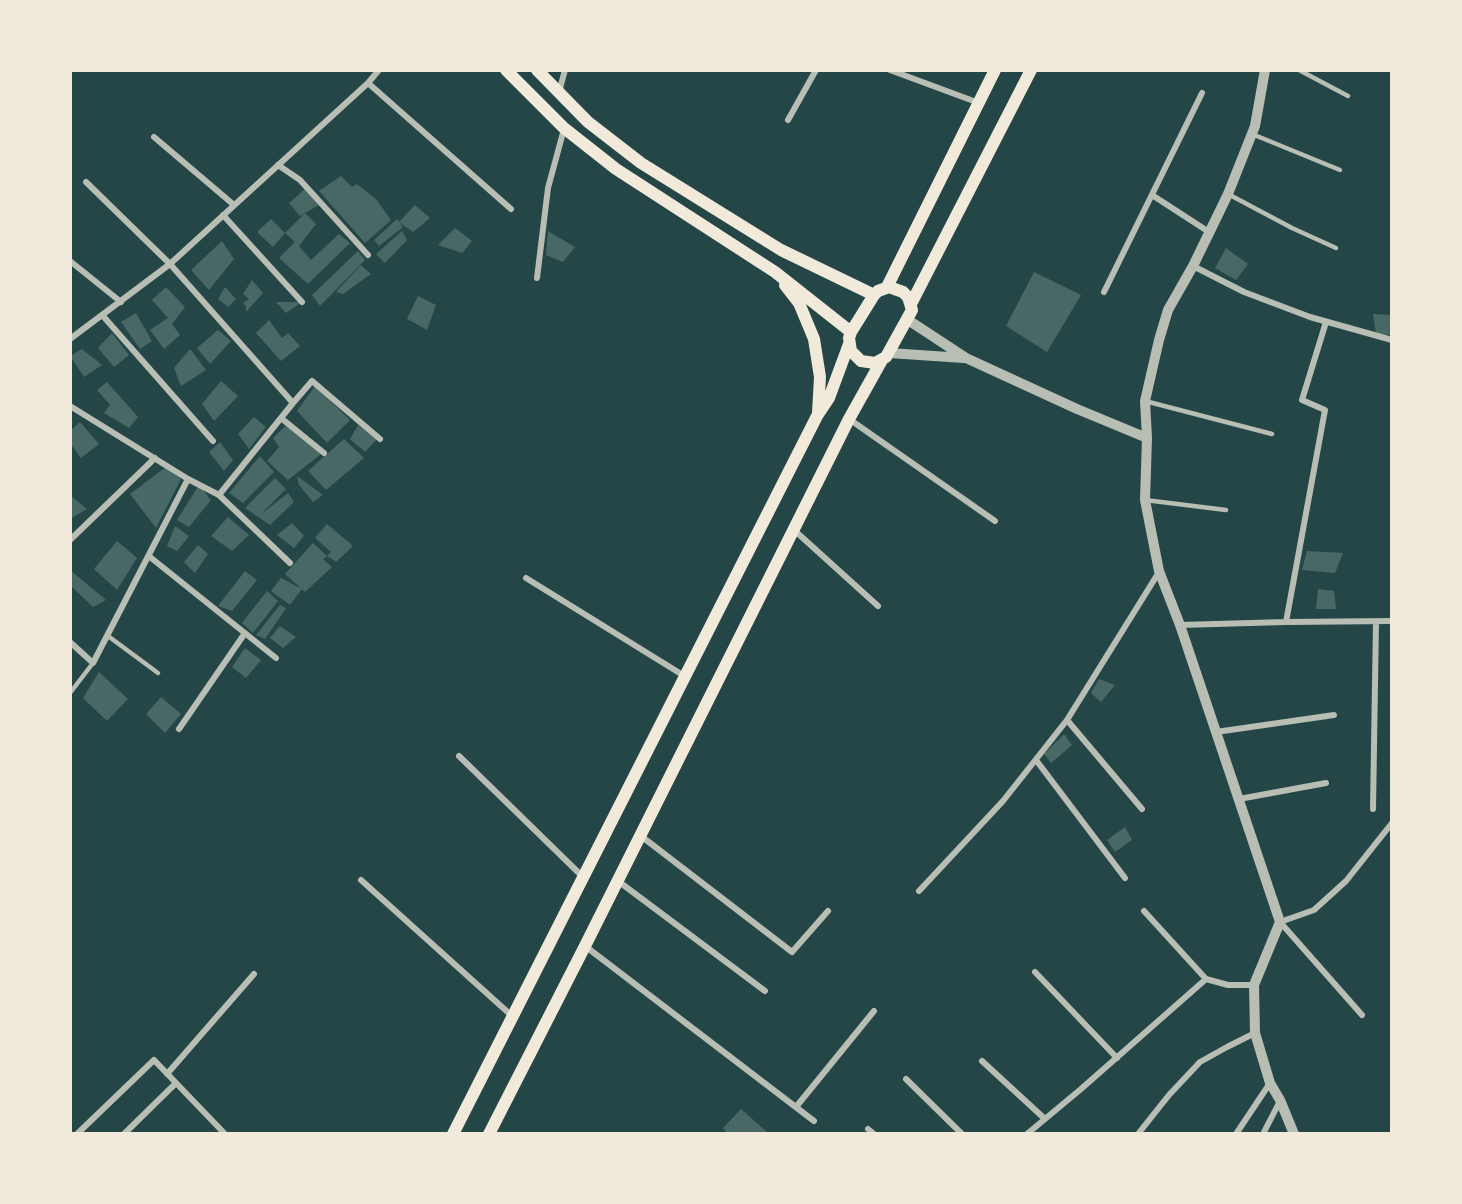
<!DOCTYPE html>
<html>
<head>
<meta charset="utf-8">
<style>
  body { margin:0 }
  #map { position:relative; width:1462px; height:1204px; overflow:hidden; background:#0f3d3e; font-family:"DejaVu Sans",sans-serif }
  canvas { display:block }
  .frame { position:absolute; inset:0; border:72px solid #f1e9da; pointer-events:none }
</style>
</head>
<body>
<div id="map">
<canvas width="1462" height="1204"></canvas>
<div class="frame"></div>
</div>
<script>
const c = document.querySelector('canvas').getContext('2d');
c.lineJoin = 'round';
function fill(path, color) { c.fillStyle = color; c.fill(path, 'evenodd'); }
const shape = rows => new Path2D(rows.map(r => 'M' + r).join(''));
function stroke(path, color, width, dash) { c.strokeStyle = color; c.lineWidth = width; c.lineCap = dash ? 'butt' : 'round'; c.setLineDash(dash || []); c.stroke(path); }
const green = shape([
  [70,71,1391,71,1391,1133,71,1133]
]);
const building = shape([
  [341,176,352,187,357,184,376,199,391,220,365,243,319,191],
  [305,189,319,205,305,213,316,224,299,246,311,260,339,234,350,243,308,284,279,258,295,242,285,233,305,213,300,216,289,203],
  [415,205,430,218,413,232,399,222],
  [271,219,285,233,273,247,257,232],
  [397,219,403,227,379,246,374,240],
  [455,228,472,241,462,253,438,245],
  [402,231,407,240,385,263,376,254],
  [548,231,575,247,563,262,546,255],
  [222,241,234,259,209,290,191,270],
  [1226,248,1248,264,1236,280,1215,268],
  [358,251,365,260,320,306,312,295],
  [361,265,371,274,343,294,336,292],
  [1034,272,1081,295,1047,352,1006,326],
  [252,280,263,293,246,312,246,306,243,303,249,299,243,294],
  [166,287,185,307,172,324,180,335,164,349,150,330,168,318,152,300],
  [225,287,236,299,228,307,218,299],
  [418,296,436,305,427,330,407,319],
  [276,302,302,302,286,313],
  [136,313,152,341,140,349,121,322],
  [1373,314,1392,315,1392,335,1376,334],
  [269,320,282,338,288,333,300,346,281,361,256,333],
  [218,330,231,341,210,364,197,348],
  [112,333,129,355,114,367,98,348],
  [82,349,102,365,84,377,70,356],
  [190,349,206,370,181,386,174,368],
  [221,381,238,396,214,421,202,404],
  [107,382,138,417,129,428,104,413,110,405,97,390],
  [315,386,350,420,327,443,297,411],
  [254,417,266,427,249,449,238,434],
  [80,422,99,444,81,458,70,443,70,431],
  [287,424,321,454,288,480,267,461,279,447,273,438],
  [358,425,377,439,365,452,350,439],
  [344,439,364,458,326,490,308,471],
  [220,442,233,460,224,471,209,452],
  [260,456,274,472,243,503,229,493],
  [166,467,181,479,156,528,130,494],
  [297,476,323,495,313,502,299,485],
  [275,478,286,489,260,515,288,493,294,502,270,525,245,508],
  [199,485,211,500,189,527,177,520],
  [70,495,87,509,70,519],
  [228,517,249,535,232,551,211,536],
  [292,523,304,536,294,548,277,535],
  [327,524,353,546,336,562,327,556,331,552,315,538],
  [175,526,189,536,177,551,167,546],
  [117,541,137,558,117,590,94,569],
  [313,543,327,556,323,559,332,567,305,592,285,574],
  [198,545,208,554,195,573,184,562],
  [1307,551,1343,553,1335,573,1302,570],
  [70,570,106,600,93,607,70,585],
  [245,571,257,580,232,611,218,606],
  [281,578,302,589,290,605,271,591],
  [1318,589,1334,591,1336,609,1316,609],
  [267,591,278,601,253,633,242,623],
  [280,605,286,608,265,639,256,635],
  [280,626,296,637,283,648,270,638],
  [245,648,261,660,246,678,232,667],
  [99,672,128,699,107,721,83,698],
  [1099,679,1115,685,1101,702,1091,693],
  [161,697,181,714,165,733,146,714],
  [1064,734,1072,745,1051,763,1044,754],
  [1125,827,1132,840,1115,852,1107,840],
  [741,1109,767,1132,766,1134,728,1134,723,1128]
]);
const service = shape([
  [1299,70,1348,96],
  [1252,134,1340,170],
  [1228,194,1292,228,1336,248],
  [1145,401,1272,434],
  [1145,500,1226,510],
  [108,636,158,673],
  [70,693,93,663]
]);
const minor = shape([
  [890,70,979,103],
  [368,83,511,209],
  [559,92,565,70],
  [788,120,816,70],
  [154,137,234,205],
  [278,165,300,180,368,255],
  [86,182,170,264,293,403,219,495],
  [1152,195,1209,232],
  [223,215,302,302],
  [70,261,121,302],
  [1193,266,1244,292,1310,317,1392,340],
  [537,278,548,188,564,129],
  [1104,292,1202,93],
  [103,316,213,441],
  [70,339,170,264,368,83,379,70],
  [293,403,312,381,380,439],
  [70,406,188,479,219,495,290,563],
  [281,418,324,453],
  [849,419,995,521],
  [794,530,878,606],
  [70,540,155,458],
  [150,557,276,658],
  [526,578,686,677],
  [1286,622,1325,410,1302,400,1326,322],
  [1180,625,1286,622,1392,621],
  [70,642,93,663,188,479],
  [1067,720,1142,809],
  [179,729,245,633],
  [1216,732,1334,715],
  [459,756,583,877],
  [1036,760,1125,878],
  [1239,799,1326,783],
  [1373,809,1376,622],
  [641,836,792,952,828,911],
  [361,880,512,1016],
  [618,881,765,991],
  [919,891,1003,801,1067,720,1159,572],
  [1144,911,1206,979,1228,985,1254,985],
  [585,946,814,1121],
  [1035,972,1117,1058],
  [1362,1015,1280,922,1314,910,1346,881,1392,823],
  [982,1061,1045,1119],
  [167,1074,254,974],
  [906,1079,962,1134],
  [796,1107,874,1011],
  [868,1129,874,1134],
  [77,1134,154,1060,225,1134],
  [124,1134,176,1083],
  [1027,1134,1081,1089,1206,979],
  [1138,1134,1169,1095,1200,1062,1227,1047,1255,1033],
  [1236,1134,1270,1083],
  [1263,1134,1280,1101]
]);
const tertiary = shape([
  [1265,70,1255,126,1228,194,1193,266,1168,310,1159,340,1145,401,1147,438,1145,500,1159,571,1180,625,1280,922,1254,985,1255,1033,1270,1083,1280,1100,1294,1134],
  [908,320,966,358,1077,409,1147,438],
  [889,353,964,358]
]);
const secondary = shape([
  [506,70,564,128,616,169,775,272,851,332],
  [537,70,588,122,641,163,781,250,874,295],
  [785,285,799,303,814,339,820,377,818,413],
  [887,287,995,70],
  [889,287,903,292,908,297,912,310,886,357,875,363,861,361,851,351,849,338,851,332,874,295,878,291,889,287],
  [911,304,1031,70],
  [453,1134,817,416,829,398,849,344],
  [489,1134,585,946,849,419,882,360]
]);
fill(green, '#244646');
fill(building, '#486865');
stroke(service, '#b8beb3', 4.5);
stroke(minor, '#b8beb3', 6);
stroke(tertiary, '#b8beb3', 10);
stroke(secondary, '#f1e9da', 12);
</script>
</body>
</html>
